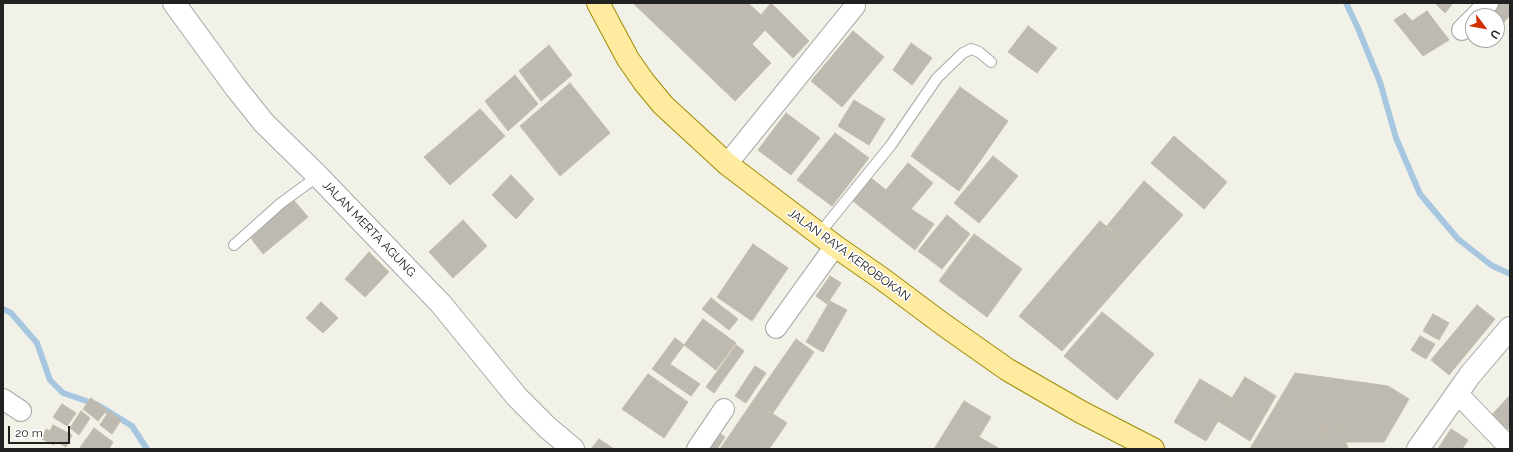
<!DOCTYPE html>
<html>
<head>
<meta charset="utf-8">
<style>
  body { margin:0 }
  #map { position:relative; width:1513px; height:452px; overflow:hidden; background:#f2f1e8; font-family:Raleway,sans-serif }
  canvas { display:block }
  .frame { position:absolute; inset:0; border:4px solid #212121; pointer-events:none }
  .north { position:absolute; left:1465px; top:8px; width:40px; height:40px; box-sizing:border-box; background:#fff; border:1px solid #a6a6a6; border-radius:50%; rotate:122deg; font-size:11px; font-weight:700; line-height:16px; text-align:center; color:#212121 }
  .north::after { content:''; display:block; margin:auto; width:14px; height:18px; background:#d22e00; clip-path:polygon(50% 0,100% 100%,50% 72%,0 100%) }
  .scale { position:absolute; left:8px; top:426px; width:62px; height:18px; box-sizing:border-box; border:2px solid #212121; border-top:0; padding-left:5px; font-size:12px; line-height:14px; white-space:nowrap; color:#212121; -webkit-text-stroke:3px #fff; paint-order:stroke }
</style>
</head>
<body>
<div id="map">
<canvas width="1513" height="452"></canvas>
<div class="frame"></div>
<div class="north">U</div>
<div class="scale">20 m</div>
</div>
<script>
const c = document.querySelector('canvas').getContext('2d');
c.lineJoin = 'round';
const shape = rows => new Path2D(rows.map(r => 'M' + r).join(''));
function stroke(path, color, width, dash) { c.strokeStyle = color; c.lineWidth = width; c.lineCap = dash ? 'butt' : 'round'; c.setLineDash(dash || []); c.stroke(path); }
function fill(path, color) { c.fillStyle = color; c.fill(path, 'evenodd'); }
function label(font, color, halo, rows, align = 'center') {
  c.font = font + ' Raleway,sans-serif'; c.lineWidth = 3.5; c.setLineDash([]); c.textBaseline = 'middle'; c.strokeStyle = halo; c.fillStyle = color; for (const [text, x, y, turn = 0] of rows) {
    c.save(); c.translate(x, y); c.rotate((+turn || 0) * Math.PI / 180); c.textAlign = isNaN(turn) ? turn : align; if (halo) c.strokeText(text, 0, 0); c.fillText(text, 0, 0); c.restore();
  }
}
const stream = shape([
  [1346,3,1357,26,1380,82,1396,138,1420,194,1458,239,1491,265,1510,274],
  [3,309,11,313,37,343,50,380,63,393,98,405,132,426,147,449]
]);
const building = shape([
  [633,3,722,3,679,47,633,3],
  [722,3,748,3,771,24,752,44,771,63,735,101,679,47,722,3],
  [771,3,809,41,793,58,765,30,771,24,761,15,771,3],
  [1435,3,1453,3,1445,13,1435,3],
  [1495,3,1510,3,1510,15,1499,28,1497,26,1497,16,1485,16,1495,3],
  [1427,11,1449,40,1423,56,1394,20,1405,13,1412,21,1427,11],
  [1028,26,1057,48,1037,73,1008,52,1028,26],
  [853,31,884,57,842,107,811,81,853,31],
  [911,43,932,58,912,85,893,70,911,43],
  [549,45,572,75,541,101,519,71,549,45],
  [515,75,538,104,508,131,485,101,515,75],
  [570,83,610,133,560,176,520,126,570,83],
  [960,87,1008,121,959,191,911,156,960,87],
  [854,100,885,119,869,145,838,126,854,100],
  [480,109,505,136,450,185,424,157,480,109],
  [786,113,820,138,791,175,758,150,786,113],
  [835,133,869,158,832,206,797,180,835,133],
  [1174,136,1227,182,1204,209,1151,163,1174,136],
  [993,156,1018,176,979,223,954,203,993,156],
  [908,163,933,183,911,209,934,224,915,250,853,201,871,178,886,190,908,163],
  [511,175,534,199,516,219,492,195,511,175],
  [1144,181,1183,215,1144,258,1106,227,1144,181],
  [291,197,308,217,263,254,247,233,291,197],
  [947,215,970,234,942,269,918,251,947,215],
  [463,220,487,246,453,278,429,252,463,220],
  [1100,221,1144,258,1062,351,1019,316,1100,221],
  [974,234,1022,269,987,317,939,281,974,234],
  [753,244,788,268,752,321,717,297,753,244],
  [369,252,389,272,365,297,345,279,369,252],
  [830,276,841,283,827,304,816,296,830,276],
  [711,298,738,319,729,330,702,309,711,298],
  [830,301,847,310,823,352,806,342,830,301],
  [321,302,338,318,323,333,306,318,321,302],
  [1477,305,1495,319,1449,375,1431,360,1477,305],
  [1102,312,1154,354,1117,400,1064,356,1102,312],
  [1433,314,1449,323,1439,340,1423,331,1433,314],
  [703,319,736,343,716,370,684,345,703,319],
  [1420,336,1435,344,1426,359,1411,350,1420,336],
  [675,338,684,345,670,364,700,384,691,396,652,369,675,338],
  [796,339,814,352,773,413,753,401,796,339],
  [736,345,744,351,714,393,706,387,736,345],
  [755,366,766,373,746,403,735,396,755,366],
  [1295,373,1388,386,1409,399,1384,442,1346,442,1338,421,1321,427,1329,447,1326,449,1250,449,1295,373],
  [648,374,688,402,664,438,622,409,648,374],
  [1245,377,1276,396,1250,441,1218,421,1245,377],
  [1200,379,1232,398,1206,441,1174,422,1200,379],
  [1510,395,1510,427,1506,431,1490,417,1510,395],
  [91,398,107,410,98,421,83,409,91,398],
  [753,401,787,423,769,449,720,449,753,401],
  [964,401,991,417,979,437,971,449,934,449,964,401],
  [62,404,76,413,67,426,53,417,62,404],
  [81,411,90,418,79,435,70,428,81,411],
  [109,411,121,420,112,434,100,425,109,411],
  [1338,421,1348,448,1351,449,1330,449,1321,427,1338,421],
  [53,425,72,435,66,447,56,441,54,445,42,439,46,429,50,431,53,425],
  [94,428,113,442,109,449,79,449,94,428],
  [1451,429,1468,440,1462,449,1438,449,1451,429],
  [716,431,725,437,717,449,704,449,716,431],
  [979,437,1000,449,971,449,979,437],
  [599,439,614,449,591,449,599,439]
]);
const service = shape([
  [819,234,891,145,937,78,963,53,971,49,979,52,991,62],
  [234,245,281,203,318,176]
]);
const minor = shape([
  [1476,16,1488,3],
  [1462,30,1473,19],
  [727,164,855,6],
  [776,328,835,246],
  [1457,393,1506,444,1506,449],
  [3,399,21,411],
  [697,449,724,409]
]);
const tertiary = shape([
  [174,3,236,88,264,123,318,176,441,304,517,397,548,428,573,449],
  [1418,449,1470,375,1510,328]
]);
const primary = shape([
  [598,3,628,59,644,82,663,105,727,164,835,246,881,278,944,325,1008,370,1081,412,1153,449]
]);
const streetNames = [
  ["JALAN MERTA AGUNG",369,229,46],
  ["JALAN RAYA KEROBOKAN",849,255,36]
];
stroke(stream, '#a7c7e0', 6);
fill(building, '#bfbab1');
stroke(building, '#c4bba9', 1);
stroke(service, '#a8a8a8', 12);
stroke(minor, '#a8a8a8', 22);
stroke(tertiary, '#a8a8a8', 24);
stroke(primary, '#9e8d00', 24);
stroke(service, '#fff', 10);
stroke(minor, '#fff', 20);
stroke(tertiary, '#fff', 22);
stroke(primary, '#feeba0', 22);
label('12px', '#212121', '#fff', streetNames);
</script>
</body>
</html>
